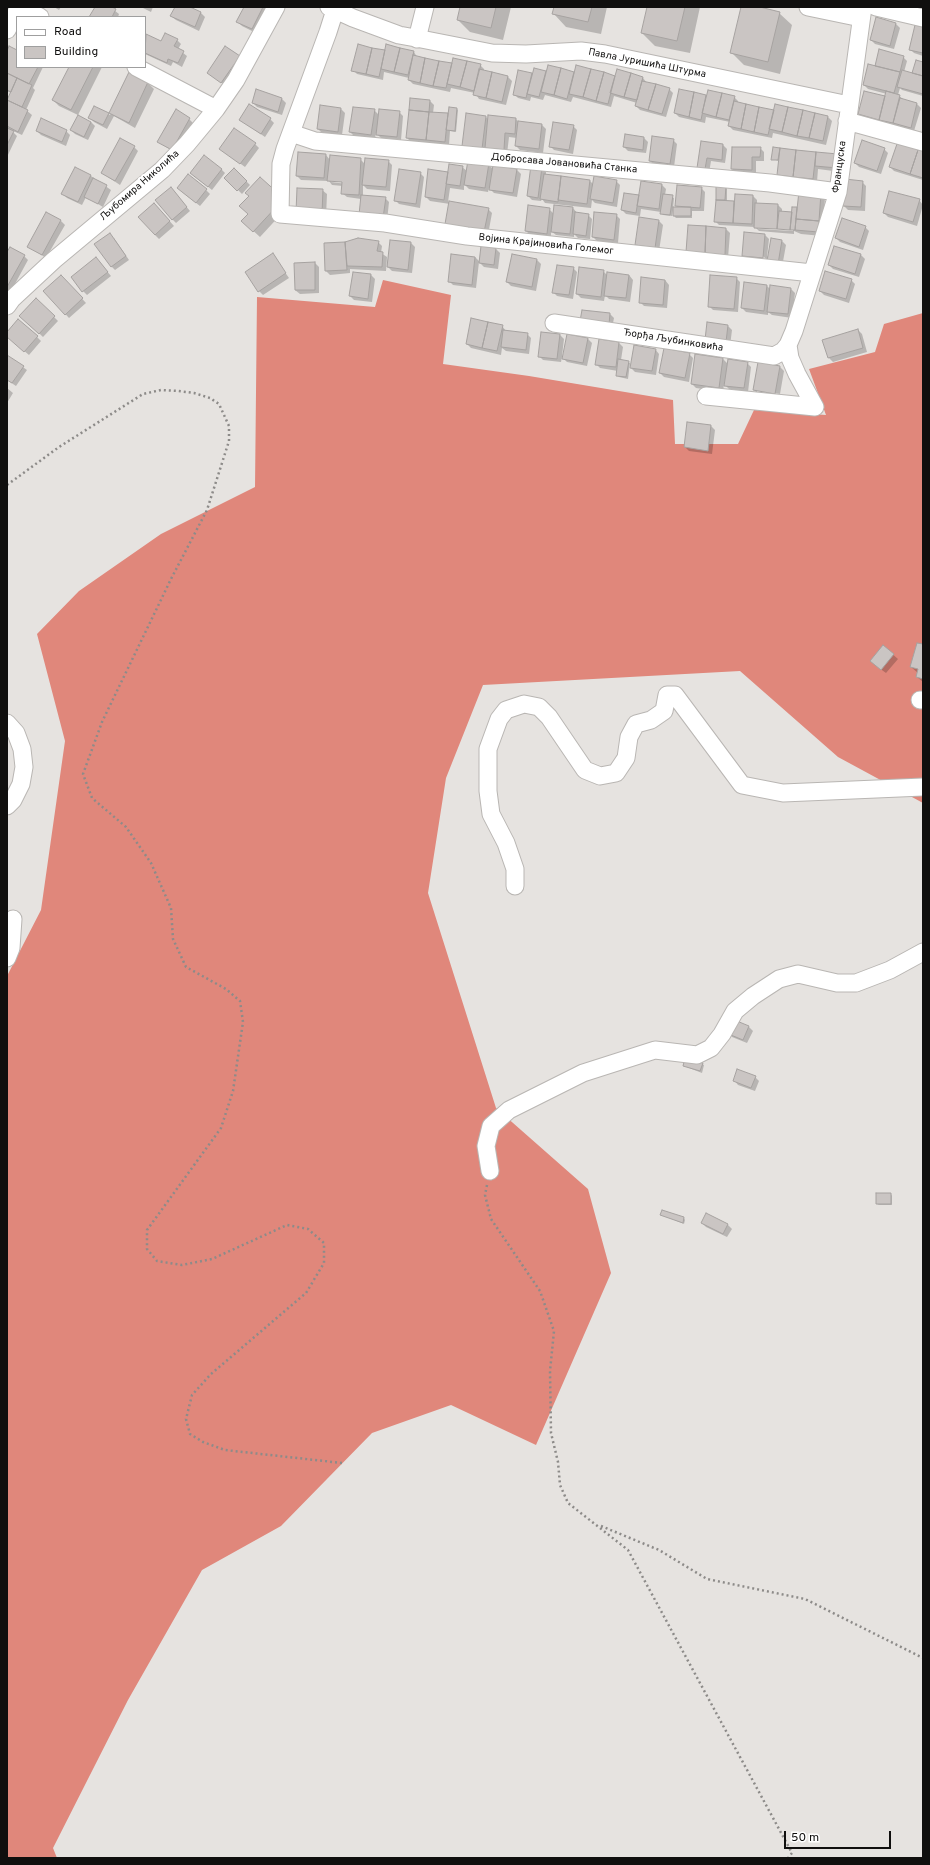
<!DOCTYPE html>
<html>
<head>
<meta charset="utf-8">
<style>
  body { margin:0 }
  #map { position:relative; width:930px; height:1865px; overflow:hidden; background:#e6e3e0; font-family:Overpass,sans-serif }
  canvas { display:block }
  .frame { position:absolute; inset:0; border:8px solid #100f0e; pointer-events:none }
  .legend { position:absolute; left:16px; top:16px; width:130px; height:52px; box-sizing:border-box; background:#fff; border:1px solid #9f9f9f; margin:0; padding:5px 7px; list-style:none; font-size:12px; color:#100f0e }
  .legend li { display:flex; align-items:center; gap:8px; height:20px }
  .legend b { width:20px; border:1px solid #9f9f9f }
  .scale { position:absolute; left:784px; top:1831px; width:107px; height:18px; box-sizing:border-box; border:2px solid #100f0e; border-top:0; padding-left:5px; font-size:12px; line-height:14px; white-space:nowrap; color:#100f0e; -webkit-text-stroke:3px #fff; paint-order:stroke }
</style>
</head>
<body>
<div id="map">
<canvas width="930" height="1865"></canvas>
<div class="frame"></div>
<ul class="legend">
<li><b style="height:5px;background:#fff"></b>Road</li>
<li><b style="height:11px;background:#cac5c3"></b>Building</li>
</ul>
<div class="scale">50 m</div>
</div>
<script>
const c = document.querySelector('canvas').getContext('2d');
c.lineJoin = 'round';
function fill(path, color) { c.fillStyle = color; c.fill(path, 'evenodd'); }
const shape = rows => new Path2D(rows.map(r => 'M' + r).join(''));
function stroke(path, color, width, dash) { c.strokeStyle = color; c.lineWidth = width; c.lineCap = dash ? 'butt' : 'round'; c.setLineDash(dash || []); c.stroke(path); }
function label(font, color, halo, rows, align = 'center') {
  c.font = font + ' Overpass,sans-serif'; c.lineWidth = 4; c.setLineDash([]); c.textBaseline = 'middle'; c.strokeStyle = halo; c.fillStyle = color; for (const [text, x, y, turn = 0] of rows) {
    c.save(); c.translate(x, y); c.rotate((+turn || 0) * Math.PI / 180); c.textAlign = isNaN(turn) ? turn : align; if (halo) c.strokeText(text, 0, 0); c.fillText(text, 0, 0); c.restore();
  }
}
const forest = shape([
  [383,280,451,295,443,364,529,376,673,400,675,444,738,444,754,410,826,415,809,369,875,352,884,324,923,313,923,803,838,757,740,671,483,685,446,778,428,893,496,1108,588,1189,611,1273,536,1445,451,1405,372,1433,281,1526,202,1570,128,1700,53,1848,57,1858,7,1858,7,976,41,910,65,741,37,634,79,591,161,534,255,487,257,297,375,307]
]);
const shadow = shape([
  [54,7,61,7,59,10],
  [96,7,110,7,119,14,118,17,91,17],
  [141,7,153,7,151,12],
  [176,7,188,7,201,13,205,17,199,31,176,20,171,16],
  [245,7,269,7,256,33,242,26,238,22],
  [461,7,511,7,503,40,470,32,458,20],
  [555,7,607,7,601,34,566,27,554,14],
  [648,7,700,7,690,53,655,46,642,33],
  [742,7,756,7,779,13,792,25,780,74,744,65,731,52],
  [877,19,896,24,900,28,894,49,875,44,871,40],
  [923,28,923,56,914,53,910,49],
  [146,35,162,42,177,40,181,44,178,49,187,56,182,67,173,62,171,66,145,54],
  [17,50,17,67,43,67,33,88,35,90,26,110,32,115,22,135,11,130,17,136,7,157,7,101,11,93,7,91,7,53],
  [386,52,414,52,417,57,452,65,480,65,484,69,484,71,508,77,512,81,506,105,479,99,475,93,451,88,450,92,413,84,409,80,409,78,384,72,383,80,357,74,353,70],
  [239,57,226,86,208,73],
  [903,57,907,61,904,72,913,74,923,63,923,96,902,90,900,88,898,95,904,100,917,104,921,108,914,131,863,118,859,114,886,97,887,94,868,89,864,85,876,67],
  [549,66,575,73,616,77,618,71,643,78,647,83,669,89,673,93,666,117,640,110,636,106,637,103,614,96,611,107,573,97,571,102,545,95,543,100,531,97,530,101,518,98,514,94,519,71,533,74,534,69,547,73],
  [70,67,102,67,78,115,59,106,53,100],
  [129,74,148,83,154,89,135,128,114,116,107,129,94,122,90,118,95,107,110,115],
  [680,90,707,96,734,97,738,101,738,103,775,111,828,117,832,121,826,145,773,133,772,138,733,130,729,126,730,122,706,117,705,123,679,117,675,113],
  [282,99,286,103,282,115,257,107,253,103],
  [430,101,434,105,433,113,449,116,457,109,458,110,456,132,450,131,449,145,411,142,407,138],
  [341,109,345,113,342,135,322,133,318,129],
  [374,110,379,115,399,112,403,116,401,140,381,138,376,133,375,139,354,136,350,132],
  [486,117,489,120,516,119,518,122,542,125,546,129,543,153,520,150,516,146,517,138,509,137,507,154,467,150],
  [189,119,193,123,176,153,158,142],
  [270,119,274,123,265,137,240,120],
  [91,122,95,126,88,140,75,134,71,130],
  [573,126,577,130,573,154,554,150,550,146],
  [37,131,66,131,70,135,66,146,41,135],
  [644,138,648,142,646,153,628,151,624,147],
  [673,140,677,144,674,167,654,165,650,161],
  [702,142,723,145,727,149,725,163,711,161,709,173,702,172],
  [255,144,259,148,245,167,220,149],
  [134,147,138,151,120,185,102,173],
  [760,148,764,152,764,161,756,161,756,174,736,173,732,169],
  [774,148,838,155,841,172,818,169,817,182,782,179,778,175,779,161,772,159],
  [884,149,888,153,881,174,859,167,855,163],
  [923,150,923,180,894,171,890,167],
  [326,155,330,160,360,159,365,164,388,161,392,165,390,191,367,189,363,185,363,196,385,198,389,202,387,221,361,199,347,197,342,193,343,186,332,185,329,181,301,180,297,176],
  [331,180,348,182,347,184,331,182],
  [488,164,493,169,517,170,521,174,517,197,494,193,489,188,488,192,469,189,464,184,464,190,450,188,448,202,488,209,492,213,488,235,450,204,430,201,426,197,449,173,462,167,467,171],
  [75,168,91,176,111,190,103,207,86,197,82,205,67,198,63,194],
  [542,168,546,172,546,175,590,181,593,184,616,181,620,185,617,207,595,203,592,200,591,208,545,203,542,199,541,201,532,200,528,196],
  [221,169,225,173,212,190,191,173],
  [234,169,250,185,242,194,226,178],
  [420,173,424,177,420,208,399,204,395,200],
  [845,180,862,182,866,186,865,211,848,210,844,206],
  [662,185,666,189,665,195,674,198,673,208,679,208,676,206,701,188,705,192,704,211,692,211,692,218,676,218,674,216,674,210,673,210,672,216,663,215,661,212,641,209,640,216,626,214,622,210,640,196],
  [717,187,726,187,727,189,727,201,735,202,753,196,757,200,757,204,778,205,782,209,782,213,791,213,793,208,798,208,800,192,825,198,822,236,801,234,794,231,794,234,759,231,755,227,719,225,715,221],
  [758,227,793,229,793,231,758,229],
  [206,190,210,194,200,206,182,192],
  [322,190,327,194,326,217,301,216],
  [175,193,190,211,176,223,172,219],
  [919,200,923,205,917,226,888,217,884,213],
  [241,206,283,212,260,237,249,227,249,214],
  [555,206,573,208,577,213,588,215,592,219,590,239,578,238,574,234,574,237,556,235,551,231,551,237,530,235,526,231,549,209,554,214],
  [158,208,174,226,159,239,155,235],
  [616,215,620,219,618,243,597,241,593,237],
  [61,221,65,225,46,258,28,246],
  [659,221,663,225,659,251,641,249,636,245],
  [865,227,869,231,863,250,840,242,836,238],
  [726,229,730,233,728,258,691,256],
  [765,235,769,239,767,257,782,241,786,245,782,267,772,265,760,253,759,255,765,261,747,259,743,255],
  [114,238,129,260,115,270,111,266],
  [391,241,411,243,415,247,412,273,392,271,387,266],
  [378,242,382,246,381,253,387,257,386,271,350,269,350,273,330,275,326,271,325,244],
  [834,247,861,255,865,259,859,277,833,269,829,265],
  [496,249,500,253,498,269,484,267,479,262,476,288,453,285,449,281,475,257,480,262],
  [7,254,24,256,28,260,10,293,7,292],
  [273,255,289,278,263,295,259,291],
  [513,256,537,260,541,264,536,291,511,286,507,282],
  [100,263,111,276,87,295,83,291],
  [315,263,319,267,319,293,300,294,295,290],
  [573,268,577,272,573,299,557,296,553,292],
  [603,271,608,276,629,275,633,280,630,302,609,299,605,295,604,301,581,298,577,294],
  [354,273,371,275,375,279,372,302,354,300,350,296],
  [61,276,86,303,69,318,44,291],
  [736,278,740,282,738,312,713,310,709,306],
  [665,280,669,285,667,308,644,306,640,302],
  [851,280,855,284,849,303,824,295,820,291],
  [745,283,767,286,771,290,791,289,795,293,792,318,772,315,768,312,768,315,746,312,742,308],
  [36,299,58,321,43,337,21,316],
  [610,314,614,318,612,328,585,325],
  [502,326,506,331,527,334,531,338,529,354,506,351,502,348,501,355,471,348,467,344],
  [728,326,732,330,730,346,710,343],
  [858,330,862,334,867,352,833,362,829,358],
  [542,333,560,335,564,339,562,356,564,356,588,339,592,343,587,366,567,362,562,357,561,362,543,360,539,356],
  [7,334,37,337,41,341,29,355,10,339],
  [619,343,623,347,621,360,630,363,628,379,619,377,617,375,618,371,600,368,596,364],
  [655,349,659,354,656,375,635,372,631,368],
  [689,354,693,358,689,382,664,377,660,373],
  [7,356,27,370,16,386,7,380],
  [723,359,728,364,747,363,751,367,748,392,729,389,724,384,723,392,696,388,692,384],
  [780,367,784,371,780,394,757,390,757,392,780,396,758,394,754,390],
  [7,388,13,393,7,403],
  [688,423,711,426,715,430,712,454,689,451,685,447],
  [923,645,923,682,917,677,918,673,911,667],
  [883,646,898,659,886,673,875,665],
  [749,1027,753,1031,747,1043,732,1037,728,1033],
  [702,1064,704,1065,702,1073,684,1066],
  [755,1077,759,1081,755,1091,738,1085,734,1080],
  [891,1194,892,1196,892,1205,879,1205,877,1204],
  [707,1214,728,1225,732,1229,727,1237,706,1227,702,1223],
  [662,1215,684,1218,685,1220,684,1224]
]);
const building = shape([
  [95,7,112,7,116,9,112,17,89,17,95,7],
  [175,7,190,7,201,12,195,27,170,16,175,7],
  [244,7,263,7,252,29,236,22,244,7],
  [460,7,496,7,491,28,457,20,460,7],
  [554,7,592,7,588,22,552,14,554,7],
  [647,7,685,7,677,41,641,33,647,7],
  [741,7,760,7,780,12,768,62,730,53,741,7],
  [876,17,896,23,890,46,870,40,876,17],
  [915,25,923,27,923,53,909,50,915,25],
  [165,33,178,39,174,46,184,51,178,63,168,59,167,63,145,53,146,34,161,41,165,33],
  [358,44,372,48,366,74,351,71,358,44],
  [386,44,400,48,394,72,381,69,386,44],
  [9,46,17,50,17,67,38,67,29,84,7,73,7,51,9,46],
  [225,46,240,56,221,83,207,73,225,46],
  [372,48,385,50,379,77,366,74,372,48],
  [400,48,414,51,408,75,394,72,400,48],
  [879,49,904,56,900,72,875,66,879,49],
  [413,55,425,58,420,83,408,80,413,55],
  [425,58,439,61,433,86,420,83,425,58],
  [453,58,467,61,460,87,447,84,453,58],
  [916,60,923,62,923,76,912,73,916,60],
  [439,61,452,63,446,88,433,86,439,61],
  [467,61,481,64,474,91,460,87,467,61],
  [868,64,900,72,894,93,863,85,868,64],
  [548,65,561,68,554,95,541,92,548,65],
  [576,65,591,69,583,97,569,94,576,65],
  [69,67,93,67,71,110,52,100,69,67],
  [534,68,546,71,539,97,527,94,534,68],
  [561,68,574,72,567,99,554,95,561,68],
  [479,69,492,72,486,98,473,95,479,69],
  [591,69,604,72,596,101,583,97,591,69],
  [617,69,631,73,624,97,610,93,617,69],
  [518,70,532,73,526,98,513,95,518,70],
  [902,70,923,76,923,94,897,87,902,70],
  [129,72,148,82,129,123,109,113,129,72],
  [492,72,508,76,502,102,486,98,492,72],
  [604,72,615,76,608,104,596,101,604,72],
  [7,73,17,78,11,92,7,90,7,73],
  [631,73,643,77,637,100,624,97,631,73],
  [17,78,32,85,22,107,7,100,17,78],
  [642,81,656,84,648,110,635,106,642,81],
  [656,84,670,88,662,114,648,110,656,84],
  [256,89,282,98,278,112,252,103,256,89],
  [679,89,694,92,689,117,674,113,679,89],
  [708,90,722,93,716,117,702,113,708,90],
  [864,91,885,96,879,120,858,114,864,91],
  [886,91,900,95,893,123,879,120,886,91],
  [694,92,706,95,701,120,689,117,694,92],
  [722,93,735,96,729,120,716,117,722,93],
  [410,98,430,100,429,112,409,110,410,98],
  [900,98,917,103,911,128,893,123,900,98],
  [7,100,28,110,18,132,7,126,7,100],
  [734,101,746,104,741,129,728,126,734,101],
  [249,104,271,118,261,134,239,120,249,104],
  [746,104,759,107,754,132,741,129,746,104],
  [775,104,788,107,782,132,769,129,775,104],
  [320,105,341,108,338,132,317,129,320,105],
  [94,106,109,113,103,125,88,118,94,106],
  [353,107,375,109,371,135,349,132,353,107],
  [449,107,457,108,455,131,446,130,449,107],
  [759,107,774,110,768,135,754,132,759,107],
  [788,107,803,110,797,136,782,132,788,107],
  [176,109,190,118,172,150,157,142,176,109],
  [379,109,400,111,397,137,376,135,379,109],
  [409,110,429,112,426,140,406,138,409,110],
  [803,110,815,113,809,138,797,136,803,110],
  [429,112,448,113,445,142,426,140,429,112],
  [466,113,486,116,482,149,462,146,466,113],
  [815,113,828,116,823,141,809,138,815,113],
  [78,115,91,122,84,137,70,130,78,115],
  [488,115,516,118,515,134,505,133,504,150,485,148,488,115],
  [41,118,67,130,62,142,36,131,41,118],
  [518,121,542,124,539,149,515,146,518,121],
  [553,122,574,125,569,150,549,147,553,122],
  [7,128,14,131,7,145,7,128],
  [234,128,256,143,240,164,219,149,234,128],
  [625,134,644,137,643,150,623,147,625,134],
  [652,136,674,139,670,164,649,161,652,136],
  [120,138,135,146,115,181,101,173,120,138],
  [862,140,885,148,877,171,854,163,862,140],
  [701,141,723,144,722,160,707,158,705,169,697,168,701,141],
  [898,141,919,147,910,174,889,167,898,141],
  [732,147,761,147,760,157,752,157,752,170,731,169,732,147],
  [773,147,780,148,778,160,771,160,773,147],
  [919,147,923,148,923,178,910,174,919,147],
  [780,148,796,150,793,177,777,175,780,148],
  [796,150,816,152,813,179,793,177,796,150],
  [298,152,326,154,324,178,296,176,298,152],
  [816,152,838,154,837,168,815,166,816,152],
  [204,155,222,169,208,187,190,173,204,155],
  [330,155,361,158,359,195,341,194,342,182,327,181,330,155],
  [365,158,389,160,386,187,362,185,365,158],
  [468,160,489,163,485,188,464,185,468,160],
  [449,164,463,166,460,186,446,184,449,164],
  [493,165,517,169,513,193,489,190,493,165],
  [531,165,542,167,538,198,527,196,531,165],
  [75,167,91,175,78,202,61,194,75,167],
  [234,168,247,181,237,191,224,178,234,168],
  [399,169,421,172,416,204,394,201,399,169],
  [428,169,448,172,444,200,425,197,428,169],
  [188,174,207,189,196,203,177,188,188,174],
  [544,174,561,176,558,202,540,199,544,174],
  [561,176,590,180,587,204,558,200,561,176],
  [594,176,617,180,613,203,590,199,594,176],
  [260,177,279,194,278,205,253,232,241,221,248,214,239,206,249,196,245,193,260,177],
  [93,178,107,185,98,204,84,197,93,178],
  [845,179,863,181,861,207,843,206,845,179],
  [641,181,662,184,659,209,637,206,641,181],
  [677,185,702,187,700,208,675,206,677,185],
  [716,186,726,186,725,200,716,200,716,186],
  [171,187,187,207,172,220,155,200,171,187],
  [297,188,323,189,322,214,296,212,297,188],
  [799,191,821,193,819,221,796,219,799,191],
  [889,191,920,199,913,222,883,213,889,191],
  [624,193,639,195,636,213,621,210,624,193],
  [663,194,673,195,670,215,660,214,663,194],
  [735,194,753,195,752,224,733,223,735,194],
  [361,195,386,197,383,218,359,215,361,195],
  [716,200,734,201,733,223,714,222,716,200],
  [449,201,489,208,484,232,445,224,449,201],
  [154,203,170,221,155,235,138,217,154,203],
  [755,203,778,204,777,229,754,228,755,203],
  [528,205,550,208,547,234,525,231,528,205],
  [554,205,573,207,570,234,551,232,554,205],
  [673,207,691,207,691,216,673,216,673,207],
  [792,207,797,207,795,230,790,230,792,207],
  [779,211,792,212,790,230,777,229,779,211],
  [46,212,61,220,42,255,27,247,46,212],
  [575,212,589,214,586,236,573,234,575,212],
  [594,212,617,214,614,240,592,237,594,212],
  [639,217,659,220,655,248,635,245,639,217],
  [842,218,866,226,859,247,835,238,842,218],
  [796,219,819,221,818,232,795,230,796,219],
  [688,225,706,226,705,254,686,252,688,225],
  [706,226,726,228,725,255,705,254,706,226],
  [744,232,765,234,763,258,742,256,744,232],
  [110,233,126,256,111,267,94,244,110,233],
  [358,238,379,241,377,251,383,252,382,267,347,266,345,242,358,238],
  [771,238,782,240,778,264,767,261,771,238],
  [390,240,411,242,408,270,387,267,390,240],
  [345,242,347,270,325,271,324,243,345,242],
  [481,246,496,248,494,265,479,263,481,246],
  [834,246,861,254,855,274,828,265,834,246],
  [10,247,25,255,7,287,7,252,10,247],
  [273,253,286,273,258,292,245,272,273,253],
  [451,254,475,257,472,285,448,282,451,254],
  [512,254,537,259,532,287,506,282,512,254],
  [96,257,108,272,82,292,71,277,96,257],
  [315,262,315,290,295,290,294,263,315,262],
  [557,265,574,267,569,295,552,293,557,265],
  [579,267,604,270,601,297,576,294,579,267],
  [825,271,852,279,846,299,819,291,825,271],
  [353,272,371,274,368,299,349,296,353,272],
  [607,272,629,275,626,298,604,296,607,272],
  [61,275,83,298,65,315,43,291,61,275],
  [710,275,737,277,734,309,708,307,710,275],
  [641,277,665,280,663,305,639,303,641,277],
  [744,282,767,285,764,311,741,308,744,282],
  [770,285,791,288,788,314,767,312,770,285],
  [36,298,55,316,39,334,19,316,36,298],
  [582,310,610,313,609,325,580,321,582,310],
  [471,318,488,322,482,348,466,344,471,318],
  [18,319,38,336,24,352,7,337,7,332,18,319],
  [488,322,503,325,497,351,482,348,488,322],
  [707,322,728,325,726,342,705,340,707,322],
  [858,329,863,348,828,358,822,340,858,329],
  [503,330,528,333,526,350,501,347,503,330],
  [541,332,560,334,557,359,538,357,541,332],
  [567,334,588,338,583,363,562,359,567,334],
  [599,339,619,342,616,367,595,365,599,339],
  [634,345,656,349,652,371,630,368,634,345],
  [664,348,690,353,685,378,659,373,664,348],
  [695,354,723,358,719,388,691,384,695,354],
  [7,355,24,366,12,383,7,380,7,355],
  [618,359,629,361,626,377,616,376,618,359],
  [728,359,748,362,744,388,724,386,728,359],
  [758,362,780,366,775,394,753,390,758,362],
  [687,422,711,425,708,451,684,447,687,422],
  [917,643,923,644,923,679,916,677,918,669,910,667,917,643],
  [883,645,894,654,881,670,870,661,883,645],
  [732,1019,749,1026,743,1040,726,1033,732,1019],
  [685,1058,703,1063,700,1071,683,1066,685,1058],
  [737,1069,756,1076,751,1088,733,1081,737,1069],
  [876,1193,891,1193,891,1204,876,1204,876,1193],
  [662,1210,684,1217,683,1223,660,1215,662,1210],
  [706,1213,728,1224,723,1234,701,1223,706,1213]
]);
const path = shape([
  [7,485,59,447,143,394,161,390,178,391,194,393,210,398,219,404,229,426,229,441,207,510,171,579,102,722,83,774,92,798,126,827,151,863,171,908,173,939,186,967,226,989,240,1001,243,1022,233,1091,221,1128,147,1230,147,1249,157,1261,182,1265,212,1259,287,1225,308,1229,324,1243,324,1263,306,1293,211,1374,192,1395,186,1419,190,1434,203,1442,225,1450,342,1463],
  [487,1185,485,1195,491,1219,540,1291,554,1331,550,1371,551,1433,558,1462,560,1485,568,1503,628,1550,792,1853,788,1858],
  [601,1526,659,1550,707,1579,805,1599,923,1658]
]);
const minor = shape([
  [21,7,40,17],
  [329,7,353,18,399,35,421,39,492,53,526,54,581,51,605,54,849,105],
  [808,7,861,18],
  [876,7,923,18],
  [335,10,328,32,285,149,281,164,280,214,385,223,467,236,812,273],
  [7,30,19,7],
  [417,39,425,7],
  [136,67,216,109],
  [847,121,923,142],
  [291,133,315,141,770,183,838,192],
  [7,306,12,299,54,260,162,170,187,144,216,109,236,80,276,7],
  [554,323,774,356,783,351,788,345,794,331,838,192,863,7],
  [706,396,815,407,797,374,790,358,788,345],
  [920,700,923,700],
  [7,723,16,733,22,749,24,767,21,784,13,800,7,806],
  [515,886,515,869,506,843,491,814,488,791,488,749,499,719,506,710,524,704,539,707,549,717,585,770,600,776,616,773,626,758,629,737,636,724,651,720,664,711,667,695,675,695,742,785,783,793,923,787],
  [7,958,11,948,13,919],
  [490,1171,486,1146,491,1126,509,1110,583,1073,655,1050,697,1055,711,1048,722,1034,735,1011,753,996,779,979,798,974,837,983,856,983,890,970,923,952]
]);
const streetNames = [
  ["Павла Јуришића Штурма",647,64,11],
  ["Добросава Јовановића Станка",564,164,5],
  ["Француска",840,167,-82],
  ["Љубомира Николића",140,186,-41],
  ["Војина Крајиновића Големог",546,245,6],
  ["Ђорђа Љубинковића",673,341,9]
];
fill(forest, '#e0877b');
fill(shadow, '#0003');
fill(building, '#cac5c3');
stroke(building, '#a6a2a0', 1);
stroke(minor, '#b9b6b3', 19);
stroke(path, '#8d8b89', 2.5, [2, 3]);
stroke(minor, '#fff', 17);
label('10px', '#100f0e', '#fff', streetNames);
</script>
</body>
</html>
